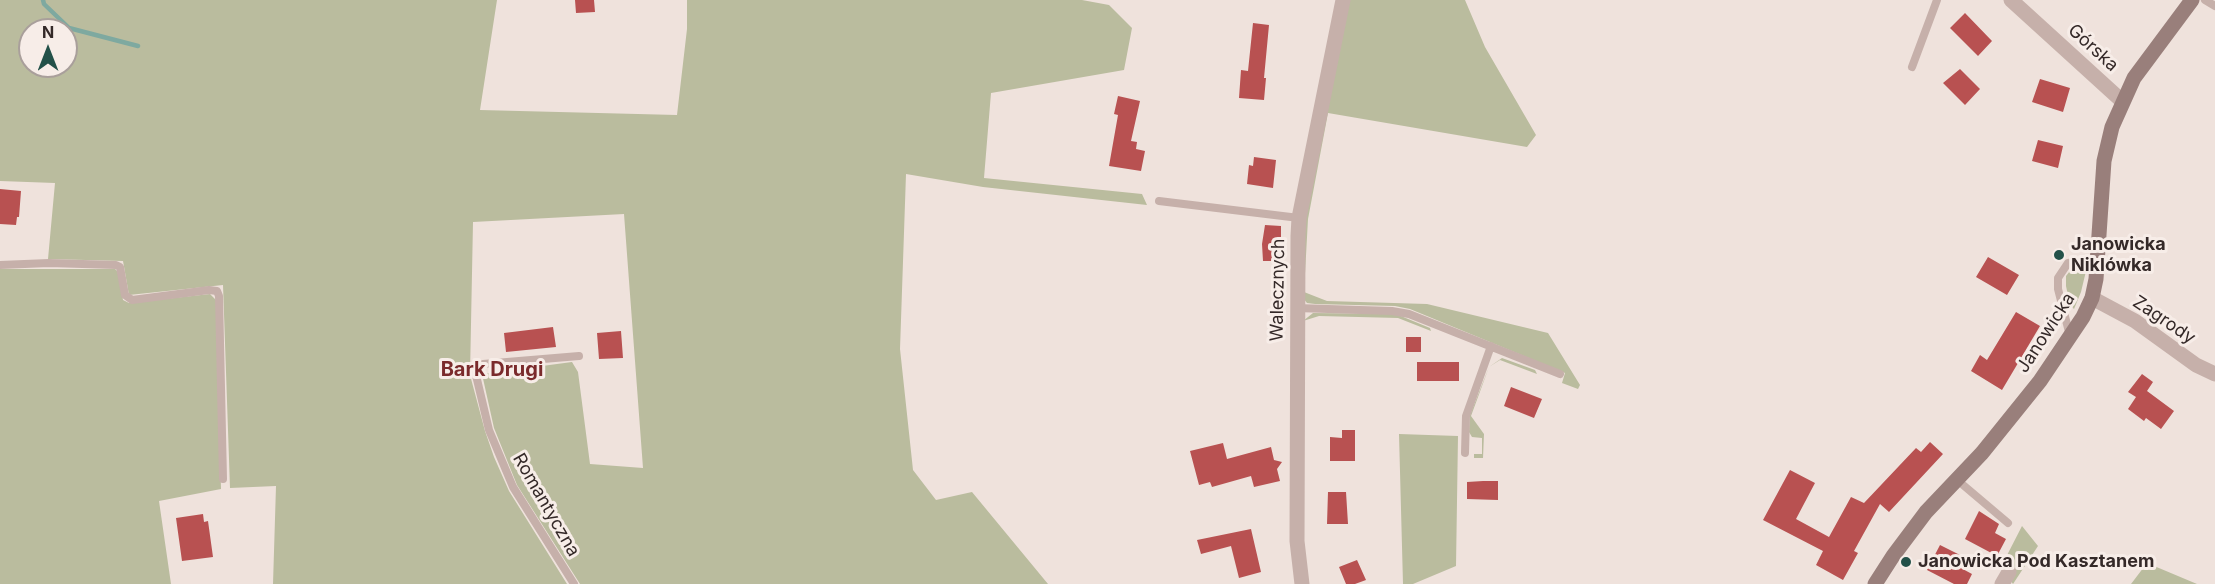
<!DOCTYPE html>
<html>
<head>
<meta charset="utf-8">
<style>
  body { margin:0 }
  #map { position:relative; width:2215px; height:584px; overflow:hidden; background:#efe2dc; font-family:Inter,sans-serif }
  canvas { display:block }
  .north { position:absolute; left:18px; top:18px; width:60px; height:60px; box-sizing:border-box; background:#f7ede8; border:2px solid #a99f9b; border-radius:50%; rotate:0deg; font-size:16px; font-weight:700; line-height:24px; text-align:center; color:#342928 }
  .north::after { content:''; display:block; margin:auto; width:21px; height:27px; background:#235149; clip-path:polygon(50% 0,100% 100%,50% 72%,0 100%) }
</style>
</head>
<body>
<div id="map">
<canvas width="2215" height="584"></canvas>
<div class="north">N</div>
</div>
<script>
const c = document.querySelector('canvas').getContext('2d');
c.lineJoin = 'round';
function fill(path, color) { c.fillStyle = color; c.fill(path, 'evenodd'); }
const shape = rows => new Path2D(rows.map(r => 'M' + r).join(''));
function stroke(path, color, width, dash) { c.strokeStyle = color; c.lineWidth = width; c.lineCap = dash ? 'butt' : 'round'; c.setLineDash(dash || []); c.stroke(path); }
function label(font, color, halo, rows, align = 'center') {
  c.font = font + ' Inter,sans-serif'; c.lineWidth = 6; c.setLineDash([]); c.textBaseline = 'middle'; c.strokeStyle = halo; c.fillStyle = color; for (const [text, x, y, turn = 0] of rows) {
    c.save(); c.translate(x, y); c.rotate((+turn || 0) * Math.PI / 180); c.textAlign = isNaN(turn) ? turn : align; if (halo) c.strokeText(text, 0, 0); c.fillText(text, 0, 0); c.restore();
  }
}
const green = shape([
  [0,0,497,0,480,110,677,115,687,29,687,0,1082,0,1109,5,1132,28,1124,70,991,93,984,178,1142,194,1147,205,983,187,906,174,900,349,913,470,936,500,972,492,1048,584,580,584,517,485,494,428,482,374,572,362,578,372,590,464,643,468,624,214,473,222,470,375,485,431,494,457,509,491,567,584,273,584,276,486,230,488,223,285,129,295,123,261,48,259,55,183,0,181],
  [30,30,66,30,66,66,30,66],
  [1348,0,1465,0,1485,47,1536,135,1527,147,1328,113,1308,219,1304,292,1327,301,1427,304,1548,333,1580,385,1578,389,1562,383,1565,373,1410,309,1395,306,1315,304,1307,303,1303,298,1305,219],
  [0,269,115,269,119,273,123,300,129,303,210,294,216,300,221,489,159,501,171,584,0,584],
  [2077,269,2086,271,2081,292,2074,309,2070,305,2066,286,2066,276,2070,271],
  [1313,313,1396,314,1430,328,1431,331,1398,318,1319,316,1303,321],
  [1502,358,1535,370,1537,374,1500,360,1489,367,1471,416,1484,434,1483,458,1474,458,1474,454,1482,454,1482,438,1472,437,1469,432,1470,415,1489,367],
  [1399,434,1458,436,1456,566,1413,584,1403,584],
  [2022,526,2038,546,2013,584,2011,581,2016,572,2009,565,2005,567,2002,565],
  [2147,563,2197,584,2131,584]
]);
const stream = shape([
  [43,0,44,4,69,28,138,46]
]);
const building = shape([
  [575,0,594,0,595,12,576,13],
  [1965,13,1992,41,1978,56,1950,28],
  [1253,23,1269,25,1264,78,1266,78,1264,100,1239,98,1241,70,1248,71],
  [1960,69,1980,89,1965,105,1943,83],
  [2040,79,2070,88,2063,112,2032,102],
  [1118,96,1140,101,1131,141,1137,142,1136,149,1145,151,1141,171,1109,166,1118,115,1114,114],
  [2038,140,2063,146,2058,168,2032,161],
  [1254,157,1276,160,1273,188,1247,184,1249,165,1253,166],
  [0,189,21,191,19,217,17,217,16,225,0,224],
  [1265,225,1281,226,1281,261,1263,261,1262,244],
  [1988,257,2019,275,2007,295,1976,277],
  [2016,312,2040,326,2002,390,1971,371,1980,355,1987,360],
  [553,327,556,347,506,352,504,333],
  [621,331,623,358,599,359,597,333],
  [1406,337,1421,337,1421,352,1406,352],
  [1417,362,1459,362,1459,381,1417,381],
  [2142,374,2153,382,2147,391,2174,411,2161,429,2146,418,2144,421,2128,409,2136,397,2128,392],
  [1511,387,1542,399,1534,418,1504,406],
  [1342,430,1355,430,1355,461,1330,461,1330,437,1342,438],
  [1930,442,1943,454,1889,512,1880,504,1854,551,1858,553,1843,580,1816,565,1823,551,1763,520,1790,470,1815,483,1796,519,1829,537,1851,497,1864,503,1916,448,1921,452],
  [1223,443,1227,459,1271,447,1274,460,1282,462,1277,469,1280,481,1254,487,1251,476,1212,487,1210,482,1199,485,1190,451],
  [1483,481,1498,481,1498,500,1467,499,1467,482],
  [1328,492,1346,492,1348,524,1327,524],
  [1979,511,1999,524,1995,533,2006,539,1997,556,1965,539],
  [203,514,204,522,208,521,213,557,182,561,176,518],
  [1251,529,1261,572,1239,578,1231,546,1201,554,1197,540],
  [1940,545,1964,557,1959,567,1972,574,1967,584,1954,584,1927,570],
  [1357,560,1366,580,1355,584,1346,584,1339,567]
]);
const lane = shape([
  [2205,0,2215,6],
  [1912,67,1937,0],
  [1159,201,1299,218],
  [0,265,49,263,116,265,120,267,125,295,132,300,209,290,217,291,219,296,223,479],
  [1296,308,1392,311,1409,314,1560,374],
  [2070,336,2058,289,2058,278,2068,263,2098,258],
  [1465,453,1466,416,1491,346],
  [1956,479,2008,523],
  [574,584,513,487,489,430,475,371,477,367,483,364,579,356]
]);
const street = shape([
  [2011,0,2122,101],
  [2092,298,2135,321,2196,365,2215,374],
  [1302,584,1297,541,1298,236,1299,218,1343,0],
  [2002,584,2009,572]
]);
const secondary = shape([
  [1875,584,1893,556,1926,512,1982,453,2040,381,2083,317,2092,298,2096,279,2104,161,2112,127,2134,78,2192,0]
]);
const markers = [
  [2059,255,6,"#235149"],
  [1906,562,6,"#235149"]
];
const streetNames = [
  ["Górska",2093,48,42],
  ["Walecznych",1278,290,-89],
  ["Zagrody",2164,320,34],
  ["Janowicka",2046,333,-57],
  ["Romantyczna",546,505,60]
];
const poiNames = [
  ["Janowicka",2071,245],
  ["Niklówka",2071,266],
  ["Janowicka Pod Kasztanem",1918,562]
];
const neighbourhoodNames = [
  ["Bark Drugi",492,370]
];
fill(green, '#babc9e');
stroke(stream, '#7ea9a0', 4.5);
fill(building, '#b85151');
stroke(lane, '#c6b0aa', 8);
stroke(street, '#c6b0aa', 15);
stroke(secondary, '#997f7b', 15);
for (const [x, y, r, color] of markers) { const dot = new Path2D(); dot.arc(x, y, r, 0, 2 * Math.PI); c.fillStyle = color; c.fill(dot); stroke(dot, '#f7ede8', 2); }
label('18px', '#342928', '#f7ede8', streetNames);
label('bold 18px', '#342928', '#f7ede8', poiNames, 'left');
label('bold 20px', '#7a2a2b', '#f7ede8', neighbourhoodNames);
</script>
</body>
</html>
